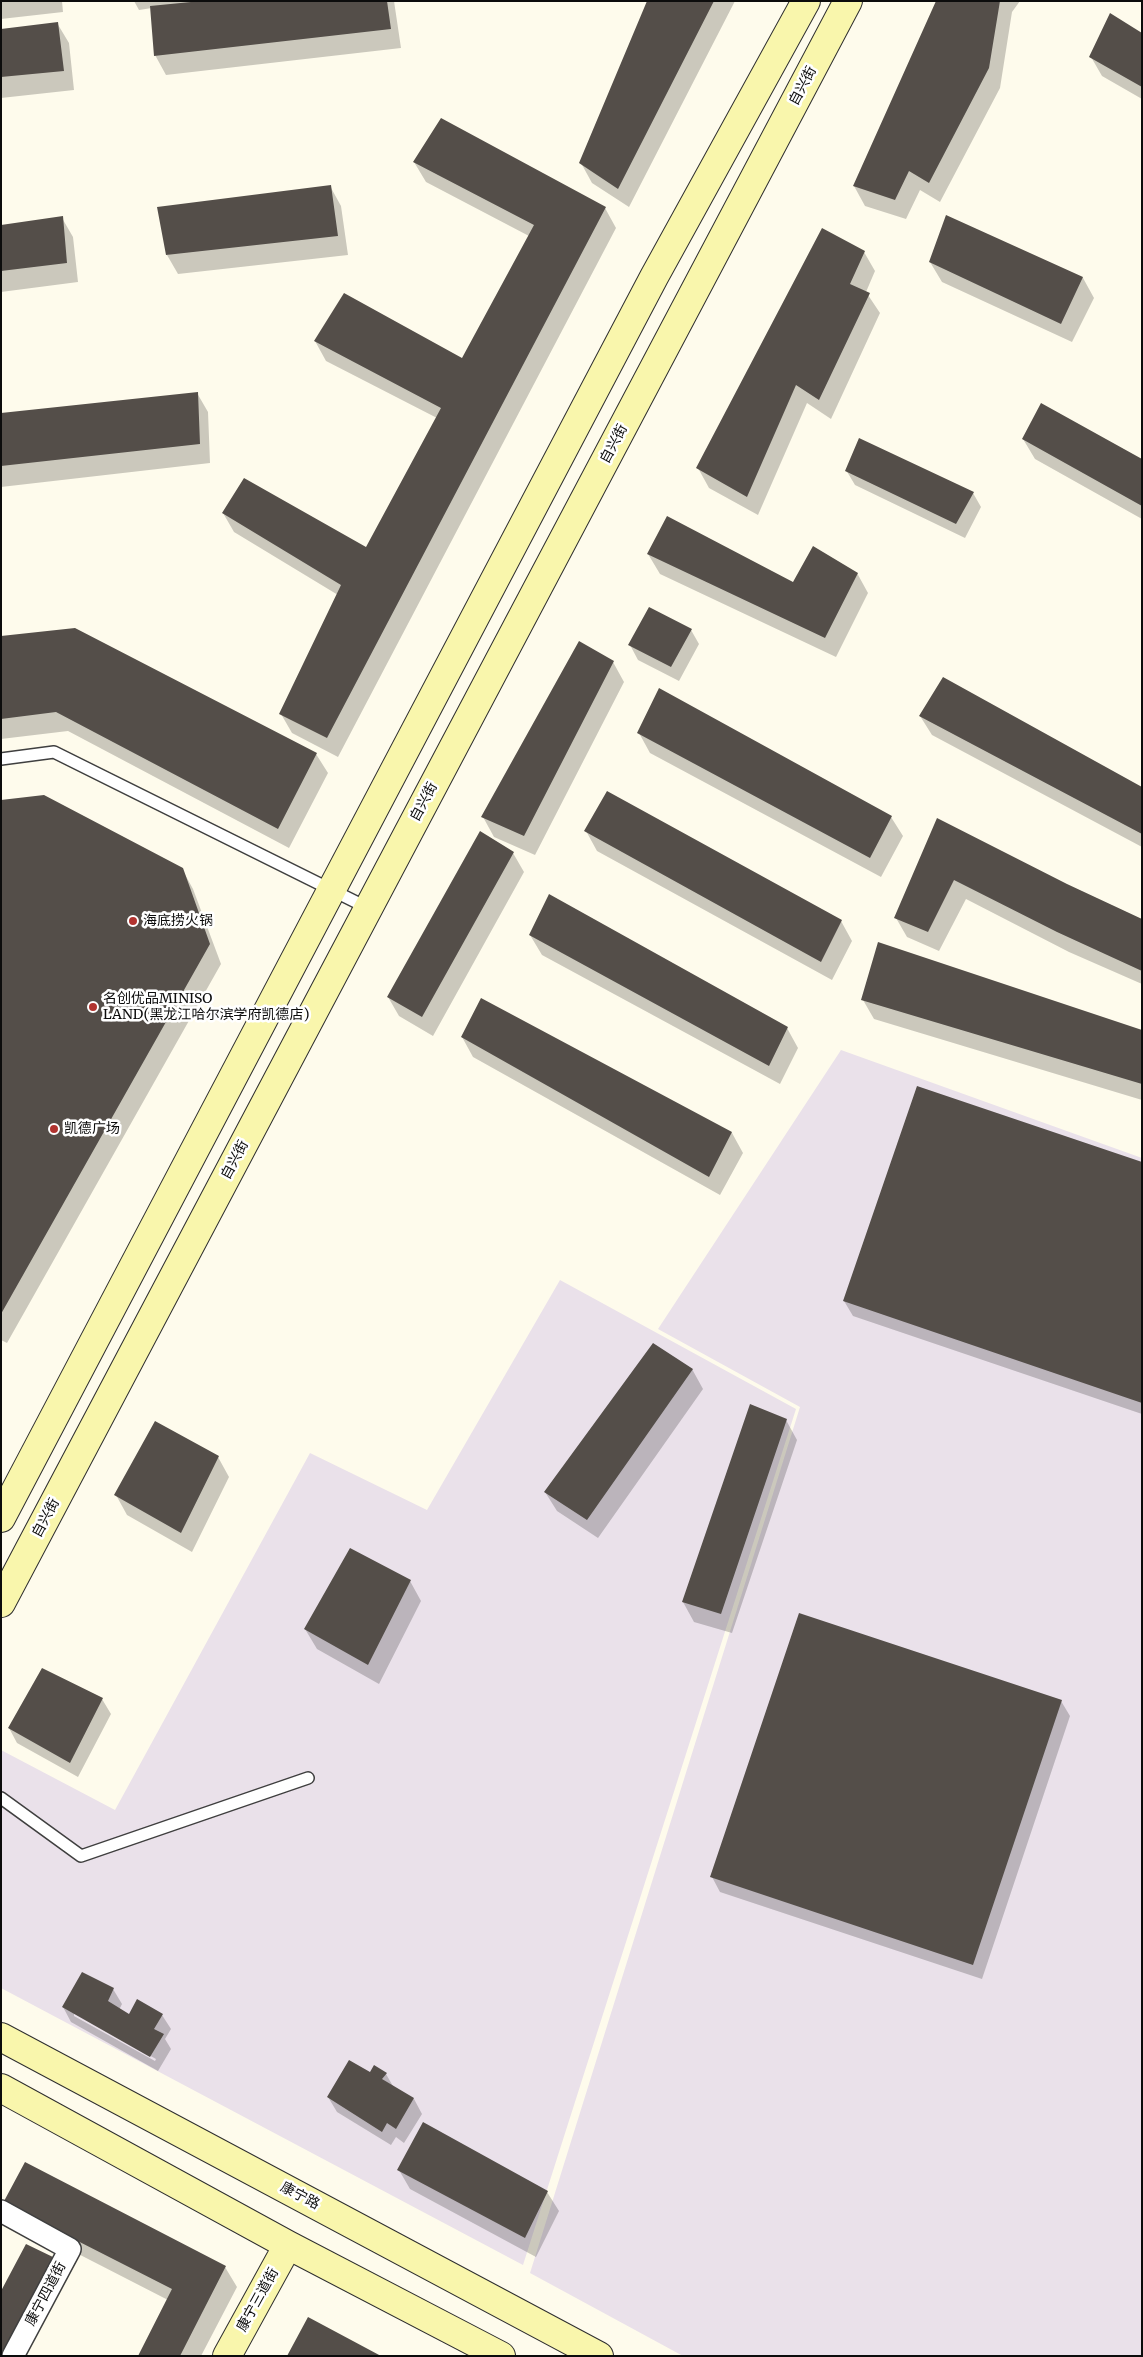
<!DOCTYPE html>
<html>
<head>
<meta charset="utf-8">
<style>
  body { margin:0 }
  #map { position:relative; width:1143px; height:2357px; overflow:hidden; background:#fefbec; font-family:Merriweather,serif }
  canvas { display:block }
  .frame { position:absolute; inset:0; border:2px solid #0c0c0c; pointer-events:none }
</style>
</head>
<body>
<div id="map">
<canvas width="1143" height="2357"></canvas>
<div class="frame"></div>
</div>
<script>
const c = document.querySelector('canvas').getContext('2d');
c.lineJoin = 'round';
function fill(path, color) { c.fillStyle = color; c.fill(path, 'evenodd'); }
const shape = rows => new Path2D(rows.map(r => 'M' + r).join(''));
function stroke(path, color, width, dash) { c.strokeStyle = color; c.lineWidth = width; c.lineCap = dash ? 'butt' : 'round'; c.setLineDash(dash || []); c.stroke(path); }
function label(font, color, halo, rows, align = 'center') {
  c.font = font + ' Merriweather,"Noto Sans SC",serif'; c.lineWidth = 5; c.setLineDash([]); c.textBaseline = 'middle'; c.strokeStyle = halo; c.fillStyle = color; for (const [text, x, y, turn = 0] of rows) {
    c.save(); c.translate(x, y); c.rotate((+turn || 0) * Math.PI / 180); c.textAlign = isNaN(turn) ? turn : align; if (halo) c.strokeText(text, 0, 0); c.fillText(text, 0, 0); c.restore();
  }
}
const industrial = shape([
  [841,1050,1142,1158,1142,2356,683,2356,530,2273,800,1407,658,1329],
  [560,1280,796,1409,523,2265,1,1988,1,1750,115,1810,310,1453,427,1510]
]);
const shadow = shape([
  [1,1,62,1,63,12,1,19],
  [134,1,394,1,401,48,166,75,155,55,152,8,139,10],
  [649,1,735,1,629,207,592,183,581,163],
  [938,1,1020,1,1012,12,1000,88,940,202,920,190,906,219,865,206,854,186],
  [57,23,69,43,74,90,1,98,1,30],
  [1142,34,1142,99,1102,76,1091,57],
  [414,162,605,208,616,228,338,757,292,733,281,714,338,595,234,532,223,513,367,549,437,418,326,361,315,341,462,360,529,236,426,182],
  [330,186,341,206,348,255,178,274,167,255],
  [947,217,1083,278,1094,298,1072,342,942,282,930,262],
  [62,218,73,237,78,282,1,292,1,227],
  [864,252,875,271,866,292,880,313,831,419,807,403,758,515,709,488,698,468],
  [197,393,208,412,210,463,1,487,1,414],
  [1023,439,1142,461,1142,519,1035,459],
  [846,470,973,493,981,507,965,538,855,485],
  [648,554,794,584,857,573,868,593,836,657,660,574],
  [691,630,699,644,679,681,638,660,630,645],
  [1,638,316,754,328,773,289,848,68,731,1,739],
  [613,662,624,682,535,855,494,837,483,817],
  [920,716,1142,788,1142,847,932,735],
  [639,733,891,817,903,836,881,877,650,753],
  [1,801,182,869,193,889,221,964,7,1343,1,1340],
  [938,820,1067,885,1142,920,1142,984,1069,952,966,899,939,951,907,937,896,918],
  [586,831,841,921,852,941,832,980,597,851],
  [513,853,524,872,433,1036,399,1016,388,997],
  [530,935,787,1028,798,1048,780,1084,542,955],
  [482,1000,732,1133,743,1153,720,1195,473,1057,462,1037],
  [863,1000,1142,1031,1142,1100,874,1019],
  [1142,1164,1142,1414,853,1316,844,1301],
  [692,1369,703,1389,598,1538,557,1511,545,1492],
  [786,1420,797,1440,732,1633,694,1622,683,1602],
  [218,1457,229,1477,192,1552,127,1515,116,1495],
  [410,1581,421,1601,379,1684,317,1649,305,1629],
  [102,1699,111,1714,78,1777,17,1743,9,1728],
  [1061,1701,1070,1716,982,1979,720,1892,712,1877],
  [113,1989,122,2004,119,2010,129,2016,162,2015,171,2029,165,2039,171,2049,158,2071,71,2022,63,2007],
  [74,2013,156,2059,155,2061,74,2016],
  [370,2073,386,2074,394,2088,414,2099,422,2114,404,2143,396,2137,391,2145,337,2112,328,2097],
  [26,2164,225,2267,237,2287,201,2356,139,2356,168,2300,16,2222],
  [399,2170,547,2192,559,2211,536,2257,410,2189]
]);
const building = shape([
  [201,1,387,1,391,29,154,56,150,6],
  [647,1,714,1,618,189,579,163],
  [936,1,1000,1,989,68,929,183,909,171,895,200,853,186],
  [1110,13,1142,33,1142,87,1089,57],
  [58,22,64,71,1,77,1,29],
  [441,118,606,207,327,738,279,714,341,585,222,513,244,478,366,547,441,408,314,341,344,293,462,358,534,225,413,162],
  [331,185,338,236,166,255,157,207],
  [946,215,1083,277,1061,324,929,262],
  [63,216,67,263,1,271,1,225],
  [822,228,865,251,850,284,870,293,819,400,796,385,747,497,696,468],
  [198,392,200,444,1,466,1,413],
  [1041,403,1142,459,1142,506,1022,439],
  [859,438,974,492,956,524,845,471],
  [667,516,793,582,813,546,858,573,825,638,647,554],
  [649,607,692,629,671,667,628,645],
  [75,628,317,753,278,829,56,712,1,719,1,636],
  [579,641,614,661,524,836,481,817],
  [943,677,1142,787,1142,834,919,716],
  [659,688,892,816,870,858,637,733],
  [607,791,842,920,821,962,584,831],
  [44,795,183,868,210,944,1,1314,1,800],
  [937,818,1067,884,1142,919,1142,971,1057,932,954,880,928,932,894,918],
  [480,831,514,852,422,1017,387,997],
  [549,894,788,1027,769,1066,529,935],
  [878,942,1142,1030,1142,1084,861,1000],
  [481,998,732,1132,709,1177,461,1037],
  [917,1086,1142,1162,1142,1403,843,1301],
  [653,1343,693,1369,587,1520,544,1492],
  [750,1404,787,1419,721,1614,682,1602],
  [155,1421,219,1456,181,1533,114,1495],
  [350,1548,411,1580,368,1665,304,1629],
  [799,1613,1062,1700,973,1965,710,1877],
  [42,1668,103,1698,70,1763,8,1728],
  [82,1972,114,1988,108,2001,129,2014,137,1999,163,2014,154,2029,164,2034,150,2057,62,2007],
  [349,2060,370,2072,374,2065,387,2073,382,2079,414,2098,396,2129,387,2123,382,2132,327,2097],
  [423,2122,548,2191,525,2238,397,2170],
  [25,2162,226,2266,180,2356,138,2356,172,2289,3,2203],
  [26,2244,55,2258,4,2356,1,2356,1,2291],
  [308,2317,381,2356,287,2356]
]);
const lane = shape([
  [1,759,54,752,368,908],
  [1,1798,81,1856,308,1778]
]);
const street = shape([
  [1,2211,70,2249,13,2356]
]);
const secondary = shape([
  [1,1518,654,277,806,1],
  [1,1603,848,1],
  [1,2037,599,2356],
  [1,2088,288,2245,501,2356],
  [227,2356,288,2245]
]);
const markers = [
  [133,921,5,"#b1332f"],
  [93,1007,5,"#b1332f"],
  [54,1129,5,"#b1332f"]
];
const streetNames = [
  ["自兴街",803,86,-62],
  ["自兴街",614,444,-62],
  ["自兴街",424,802,-62],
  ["自兴街",235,1160,-62],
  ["自兴街",46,1518,-62],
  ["康宁路",300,2196,28],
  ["康宁四道街",46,2294,-62],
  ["康宁三道街",258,2300,-61]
];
const poiNames = [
  ["海底捞火锅",143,921],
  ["名创优品MINISO",103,999],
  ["LAND(黑龙江哈尔滨学府凯德店)",103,1015],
  ["凯德广场",64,1129]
];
fill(industrial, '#eae1ea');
fill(shadow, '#0003');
fill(building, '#544e49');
stroke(lane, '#3f3f3f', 14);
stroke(street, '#3f3f3f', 24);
stroke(secondary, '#2e2e2e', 30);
stroke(lane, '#fff', 11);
stroke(street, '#fff', 21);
stroke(secondary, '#f9f6ac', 28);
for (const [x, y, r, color] of markers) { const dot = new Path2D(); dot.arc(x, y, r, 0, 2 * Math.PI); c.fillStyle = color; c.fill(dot); stroke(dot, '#fff', 2); }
label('14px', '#0c0c0c', '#fff', streetNames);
label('14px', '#0c0c0c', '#fff', poiNames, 'left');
</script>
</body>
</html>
